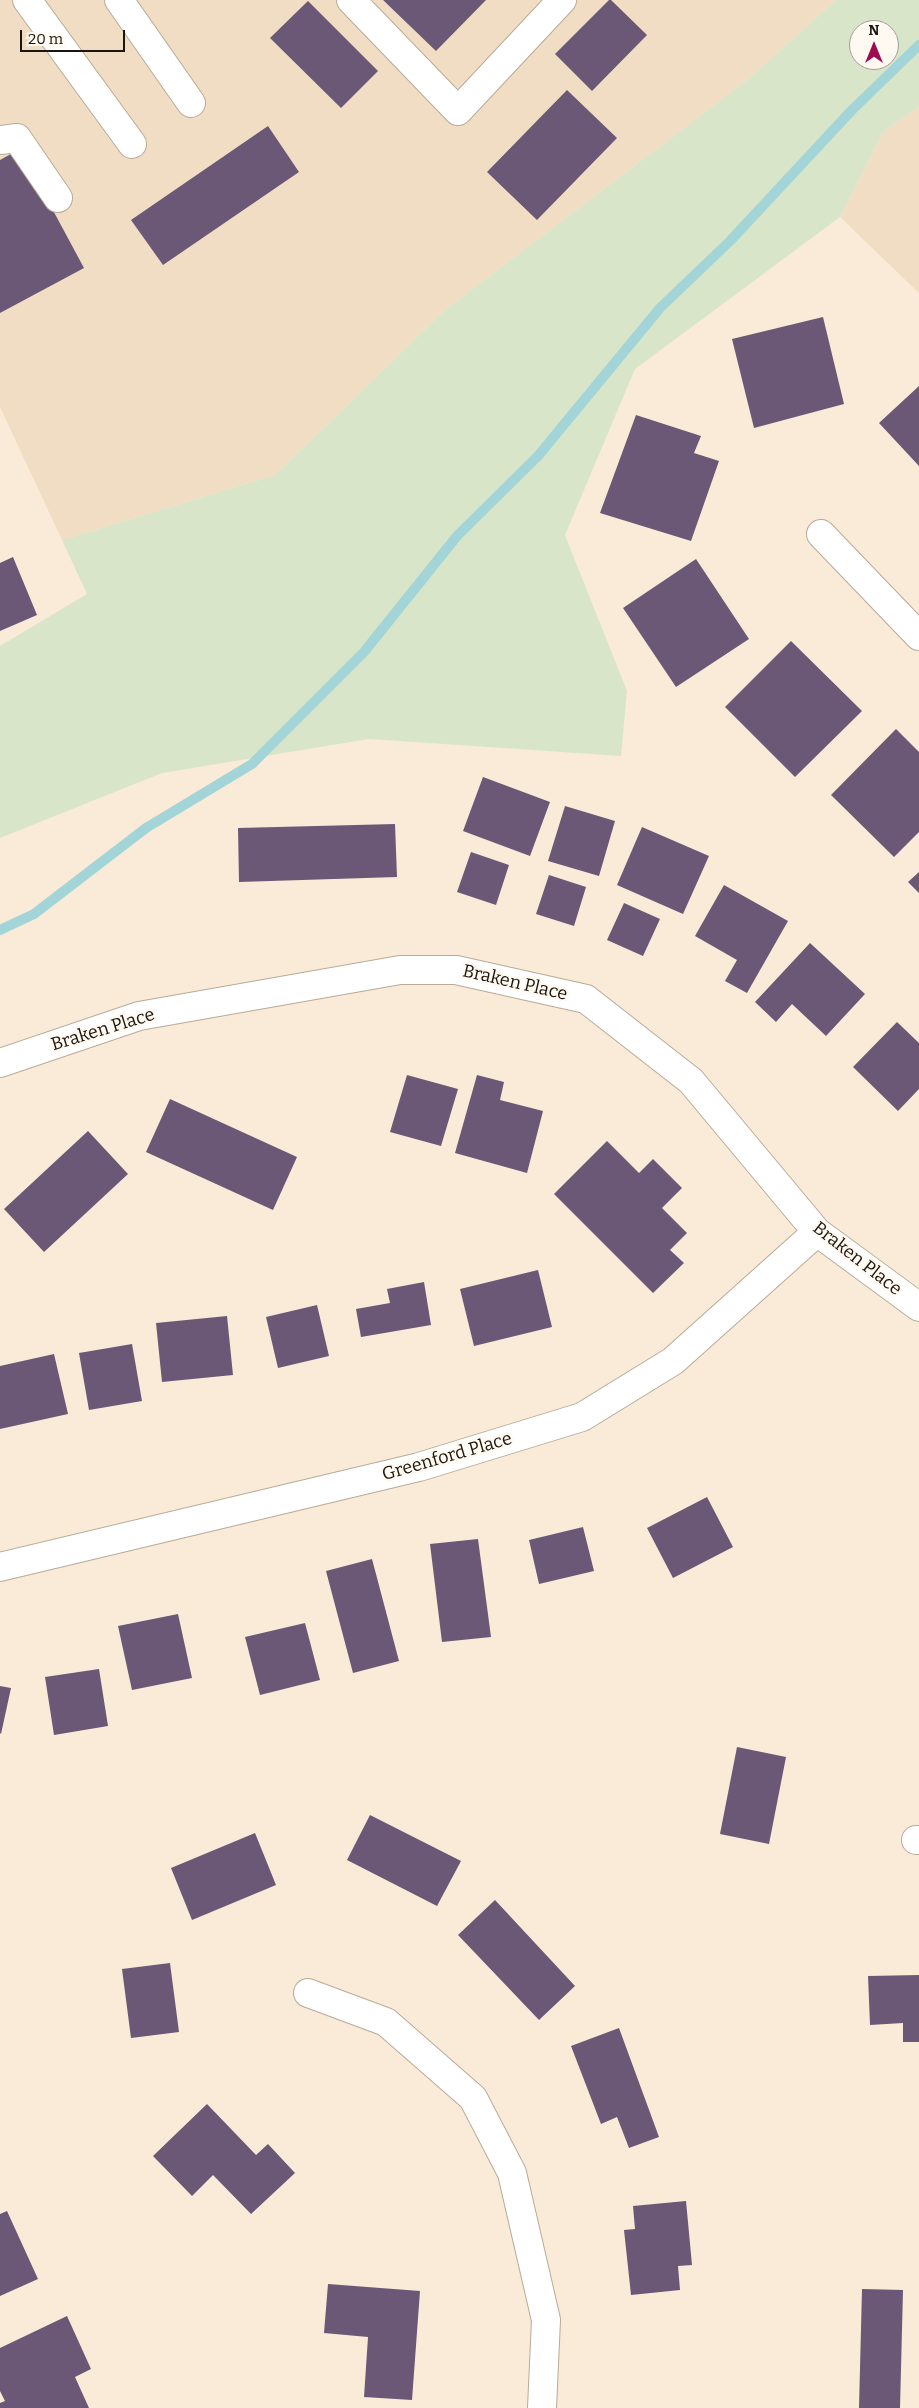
<!DOCTYPE html>
<html>
<head>
<meta charset="utf-8">
<style>
  body { margin:0 }
  #map { position:relative; width:919px; height:2408px; overflow:hidden; background:#f9ebd7; font-family:Bitter,serif }
  canvas { display:block }
  .north { position:absolute; left:849px; top:20px; width:50px; height:50px; box-sizing:border-box; background:#fff9f1; border:1px solid #a39e96; border-radius:50%; rotate:0deg; font-size:14px; font-weight:700; line-height:20px; text-align:center; color:#1a150e }
  .north::after { content:''; display:block; margin:auto; width:18px; height:22px; background:#9f0a51; clip-path:polygon(50% 0,100% 100%,50% 72%,0 100%) }
  .scale { position:absolute; left:20px; top:30px; width:105px; height:22px; box-sizing:border-box; border:2px solid #1a150e; border-top:0; padding-left:6px; font-size:15px; line-height:18px; white-space:nowrap; color:#1a150e; -webkit-text-stroke:4px #fff9f1; paint-order:stroke }
</style>
</head>
<body>
<div id="map">
<canvas width="919" height="2408"></canvas>
<div class="north">N</div>
<div class="scale">20 m</div>
</div>
<script>
const c = document.querySelector('canvas').getContext('2d');
c.lineJoin = 'round';
function fill(path, color) { c.fillStyle = color; c.fill(path, 'evenodd'); }
const shape = rows => new Path2D(rows.map(r => 'M' + r).join(''));
function stroke(path, color, width, dash) { c.strokeStyle = color; c.lineWidth = width; c.lineCap = dash ? 'butt' : 'round'; c.setLineDash(dash || []); c.stroke(path); }
function label(font, color, halo, rows, align = 'center') {
  c.font = font + ' Bitter,serif'; c.lineWidth = 5; c.setLineDash([]); c.textBaseline = 'middle'; c.strokeStyle = halo; c.fillStyle = color; for (const [text, x, y, turn = 0] of rows) {
    c.save(); c.translate(x, y); c.rotate((+turn || 0) * Math.PI / 180); c.textAlign = isNaN(turn) ? turn : align; if (halo) c.strokeText(text, 0, 0); c.fillText(text, 0, 0); c.restore();
  }
}
const built = shape([
  [0,0,836,0,747,80,445,310,275,475,62,540,0,407],
  [919,107,919,293,840,217,883,132]
]);
const green = shape([
  [836,0,919,0,919,107,883,132,840,217,635,369,565,535,627,691,621,756,369,739,162,773,0,838,0,646,87,594,62,540,275,475,445,310,747,80],
  [859,30,889,30,889,60,859,60]
]);
const stream = shape([
  [0,930,34,914,146,828,252,764,364,652,457,536,538,456,660,308,730,241,852,110,919,45]
]);
const building = shape([
  [383,0,486,0,436,51],
  [609,0,611,0,647,35,592,91,555,54],
  [308,1,378,71,341,108,270,38],
  [567,90,617,138,537,220,487,172],
  [268,126,299,172,163,265,131,220],
  [20,149,84,268,0,313,0,160],
  [823,317,844,404,754,428,732,339],
  [919,386,919,466,879,423],
  [636,415,701,436,694,453,719,461,691,541,600,513],
  [13,557,37,615,0,631,0,563],
  [696,559,749,639,676,687,623,608],
  [791,641,862,711,795,777,725,707],
  [896,729,919,752,919,832,894,857,831,795],
  [483,777,550,802,530,856,463,831],
  [565,806,615,821,599,876,548,861],
  [395,824,397,877,239,882,238,828],
  [642,827,709,856,683,914,617,885],
  [471,852,509,865,496,905,457,892],
  [919,872,919,893,908,882],
  [549,875,586,887,574,926,536,914],
  [724,885,788,921,747,993,725,981,737,960,695,936],
  [624,903,660,919,643,956,607,940],
  [810,943,865,994,826,1036,792,1004,776,1022,755,1002],
  [897,1022,919,1043,919,1089,898,1111,853,1067],
  [407,1075,458,1089,441,1146,390,1132],
  [477,1075,504,1082,500,1100,543,1111,527,1173,455,1153],
  [170,1099,297,1157,273,1210,146,1152],
  [88,1131,128,1174,44,1252,4,1209],
  [607,1141,639,1173,653,1159,682,1188,662,1208,687,1233,670,1250,684,1263,653,1293,554,1194],
  [538,1270,552,1327,474,1346,460,1289],
  [424,1282,431,1325,361,1337,356,1309,390,1303,387,1289],
  [317,1305,329,1356,278,1368,266,1317],
  [227,1316,233,1375,162,1382,156,1323],
  [132,1344,142,1401,89,1410,79,1353],
  [54,1354,68,1414,0,1429,0,1366],
  [707,1497,733,1547,673,1578,647,1528],
  [583,1527,594,1571,539,1584,529,1540],
  [478,1539,491,1637,442,1642,430,1544],
  [372,1559,399,1661,353,1673,326,1571],
  [178,1614,192,1678,132,1690,118,1626],
  [305,1623,320,1680,260,1695,245,1637],
  [99,1669,108,1726,54,1735,45,1677],
  [0,1686,11,1688,1,1734,0,1733],
  [737,1747,786,1757,769,1844,720,1834],
  [370,1815,461,1861,437,1906,347,1860],
  [255,1833,276,1885,192,1920,171,1868],
  [495,1900,575,1986,539,2020,458,1935],
  [170,1963,179,2032,131,2038,122,1969],
  [919,1975,919,2042,903,2042,903,2023,870,2025,868,1976],
  [619,2028,659,2137,629,2148,617,2117,601,2124,571,2046],
  [207,2104,256,2155,268,2144,295,2173,251,2214,213,2175,192,2196,153,2156],
  [686,2201,692,2265,678,2266,680,2290,631,2295,624,2230,635,2229,633,2206],
  [7,2211,38,2279,0,2296,0,2214],
  [328,2284,420,2291,412,2400,364,2397,368,2337,324,2333],
  [862,2289,903,2290,900,2408,859,2408],
  [67,2316,91,2369,75,2377,89,2408,0,2408,0,2403,5,2401,0,2391,0,2348]
]);
const minor = shape([
  [27,0,132,144],
  [119,0,191,103],
  [351,0,458,111,562,0],
  [0,140,17,138,58,198],
  [821,534,919,636],
  [0,1063,139,1016,400,970,456,970,586,999,691,1081,817,1232,919,1307],
  [0,1567,419,1467,582,1417,673,1361,817,1232],
  [916,1840,919,1840],
  [308,1993,386,2022,473,2098,512,2173,546,2320,542,2408]
]);
const streetNames = [
  ["Braken Place",515,983,13],
  ["Braken Place",103,1030,-17],
  ["Braken Place",857,1259,38],
  ["Greenford Place",447,1457,-16]
];
fill(built, '#f0ddc3');
fill(green, '#d9e5c9');
stroke(stream, '#a3d5d8', 10);
fill(building, '#6a5876');
stroke(minor, '#b8ab98', 30);
stroke(minor, '#fff', 28);
label('18px', '#1a150e', '#fff9f1', streetNames);
</script>
</body>
</html>
